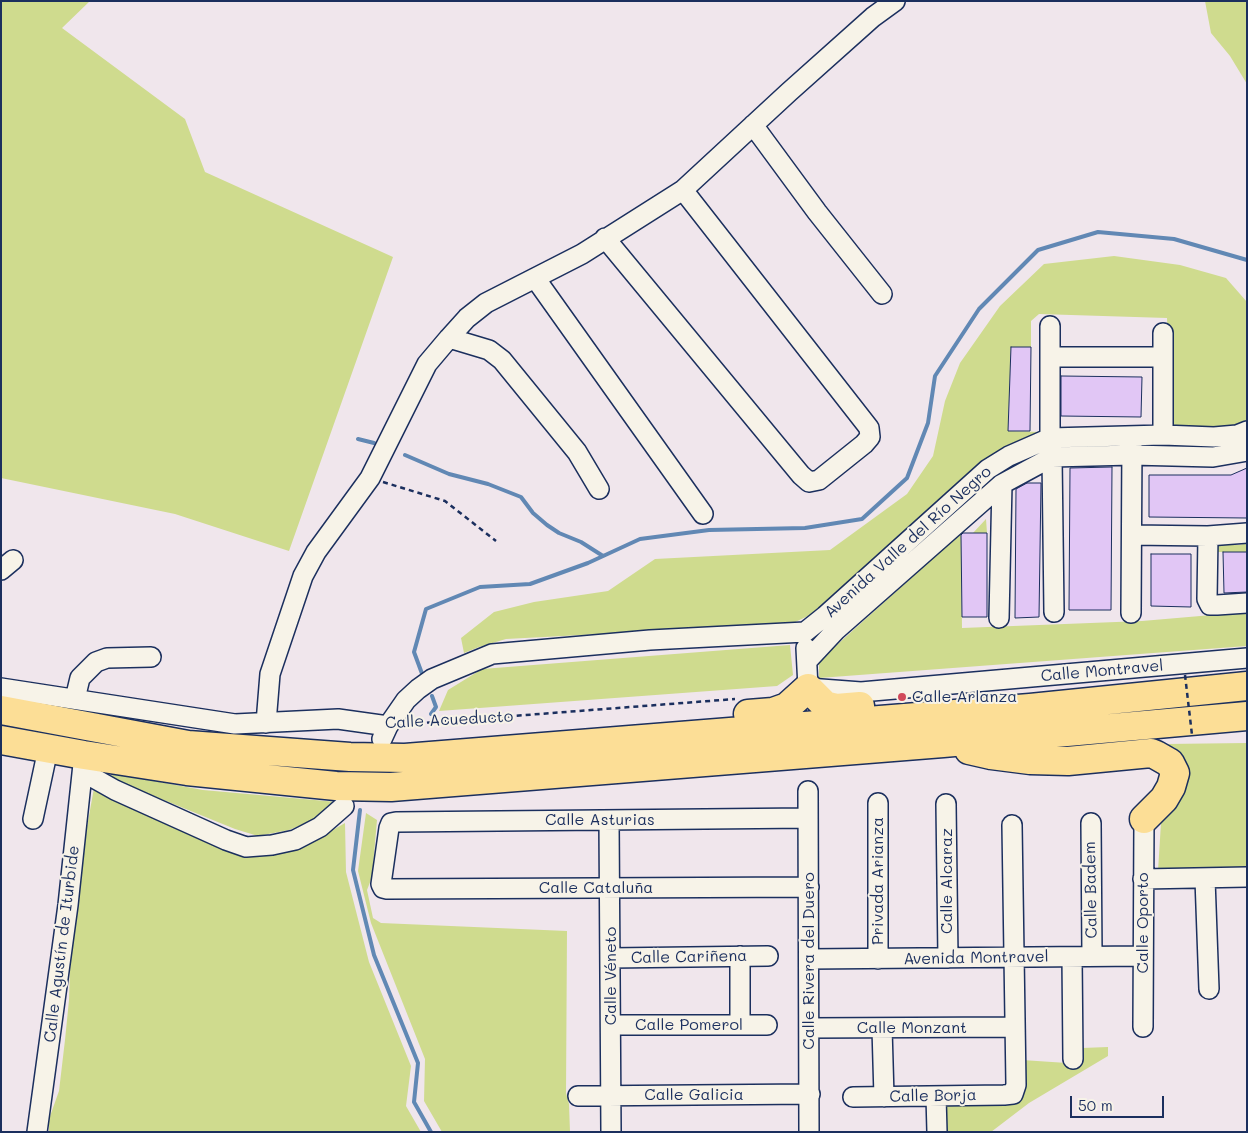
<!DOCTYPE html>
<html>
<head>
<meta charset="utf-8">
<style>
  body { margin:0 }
  #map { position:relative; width:1248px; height:1133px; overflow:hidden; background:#f0e6ec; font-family:Mali,sans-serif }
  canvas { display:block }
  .frame { position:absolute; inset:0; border:2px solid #1b2f5e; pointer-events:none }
  .scale { position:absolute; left:1070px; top:1096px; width:94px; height:22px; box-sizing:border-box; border:2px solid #1b2f5e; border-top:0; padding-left:6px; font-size:15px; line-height:18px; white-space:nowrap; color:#1b2f5e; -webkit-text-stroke:4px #f7f3e8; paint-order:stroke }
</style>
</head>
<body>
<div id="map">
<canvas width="1248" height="1133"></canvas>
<div class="frame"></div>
<div class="scale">50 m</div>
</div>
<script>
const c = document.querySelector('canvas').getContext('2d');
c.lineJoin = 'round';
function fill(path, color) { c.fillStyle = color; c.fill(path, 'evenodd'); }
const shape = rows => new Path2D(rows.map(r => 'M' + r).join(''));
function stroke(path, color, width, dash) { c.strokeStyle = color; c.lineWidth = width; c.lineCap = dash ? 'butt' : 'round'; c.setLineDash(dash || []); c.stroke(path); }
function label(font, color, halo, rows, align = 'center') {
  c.font = font + ' Mali,sans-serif'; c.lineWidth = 4; c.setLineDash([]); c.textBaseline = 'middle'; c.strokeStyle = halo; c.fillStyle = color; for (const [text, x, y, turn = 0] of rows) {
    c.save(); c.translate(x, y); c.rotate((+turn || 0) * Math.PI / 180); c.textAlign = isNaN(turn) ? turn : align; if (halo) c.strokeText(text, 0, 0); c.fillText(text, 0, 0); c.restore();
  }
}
const green = shape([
  [1,1,90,1,62,28,185,119,205,172,393,257,289,551,175,514,1,478],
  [1205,1,1247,1,1247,84,1230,56,1211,33],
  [1114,256,1180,265,1226,278,1247,302,1247,420,1223,429,1171,427,1167,318,1039,314,1031,321,1031,347,1011,347,1008,431,1040,432,983,462,810,615,791,624,506,639,479,647,464,653,461,638,494,612,534,602,608,591,655,559,830,550,907,494,933,456,945,401,960,363,1000,306,1044,264],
  [1141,444,1202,445,1203,447,1202,449,1141,448],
  [986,519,987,533,973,533],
  [961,533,962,628,1142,621,1247,612,1247,646,819,678,819,661],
  [1247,543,1247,552,1213,552,1213,545,1239,545],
  [790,645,793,675,777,686,439,711,448,690,482,669],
  [1247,743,1247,870,1158,871,1162,807,1185,776,1184,758,1174,747,1164,747,1165,744],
  [111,773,203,790,337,802,318,818,289,830,258,836,235,829,112,779],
  [94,788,234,849,319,838,345,823,346,872,369,962,411,1066,406,1106,421,1132,49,1132,49,1119,59,1091,65,1040,69,1000,72,910],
  [366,813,377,820,372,877,367,890,373,918,381,923,567,931,566,1093,569,1104,570,1132,442,1132,424,1101,425,1059,371,923,358,871],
  [1108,1047,1108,1056,1029,1103,991,1132,945,1132,941,1099,1010,1100,1022,1060,1082,1064,1082,1048]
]);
const stream = shape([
  [358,439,374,443],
  [405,455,449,474,488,484,521,497,533,513,547,525,559,533,581,542,603,556],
  [424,679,414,652,426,609,480,587,530,584,588,563,640,539,709,530,805,528,862,519,907,478,928,423,935,376,979,309,1038,250,1098,232,1174,239,1247,260],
  [431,714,436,707,432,696],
  [360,810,353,870,374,955,418,1063,414,1102,431,1132]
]);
const building = shape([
  [1011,347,1031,347,1030,431,1008,431,1011,347],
  [1061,376,1142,377,1141,417,1061,416,1061,376],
  [1112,467,1111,610,1069,610,1070,468,1112,467],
  [1247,468,1247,518,1149,517,1149,475,1231,475,1247,468],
  [1027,483,1041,483,1039,617,1015,618,1016,489,1027,483],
  [963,533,987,533,987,617,962,617,961,535,963,533],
  [1223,552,1247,552,1247,592,1224,593,1223,552],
  [1151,554,1191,554,1191,607,1151,606,1151,554]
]);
const path = shape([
  [383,482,445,501,496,541],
  [409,724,735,699]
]);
const minor = shape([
  [753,125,817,212,882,294],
  [605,238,801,475,809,482,819,480,864,444,870,437,869,428,683,190],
  [535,278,703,514],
  [1050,326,1050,438,1052,457,1054,612],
  [449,338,489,350,502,360,577,452,599,489],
  [1051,357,1163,357],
  [1163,435,1163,333],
  [1132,535,1208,536,1247,533],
  [1208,536,1207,599,1210,605,1217,605,1247,603],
  [1,570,13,560],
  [1131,613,1132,443],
  [999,618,1002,484],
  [805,632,825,616,988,469,1009,456,1050,438,1163,435,1214,437,1237,435,1247,431],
  [806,648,808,688,861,692,1247,658],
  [808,660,836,630,1002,484,1052,457,1132,455,1213,457,1247,451],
  [1,688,235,724,338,719,388,726],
  [75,699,80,678,96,662,107,658,151,657],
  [266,723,270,674,303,576,316,552,370,478,427,364,449,338,467,318,486,303,582,254,683,190,789,92,873,17,895,1],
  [382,739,388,726,406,700,418,689,432,679,492,654,650,640,805,632],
  [83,772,115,790,226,840,246,847,272,845,295,840,320,827,344,806],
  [808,791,809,1132],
  [878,803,878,959],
  [946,804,948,958],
  [808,818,396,822,391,823,389,828,381,884,383,888,387,889,809,887],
  [33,819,48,749],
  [609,820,611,1132],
  [1091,823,1092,956],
  [1143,879,1247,877],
  [1205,879,1209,989],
  [1072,957,1073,1059],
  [611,958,768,956],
  [809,959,1143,956],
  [611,1025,767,1025],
  [740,1025,740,956],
  [1143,1027,1144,819],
  [810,1028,1015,1027],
  [882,1028,884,1097],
  [578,1096,810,1094],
  [936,1096,937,1132],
  [853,1097,1004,1095,1013,1094,1016,1085,1012,825],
  [37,1132,68,905,84,755]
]);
const highway = shape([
  [1,710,188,745,350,757,405,758,1030,708,1247,686],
  [748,714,773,712,787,707,808,688,825,705,836,708,860,706],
  [1,740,84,755,187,771,336,786,391,787,943,743,1247,716],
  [969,750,991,755,1030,760,1068,761,1151,753,1156,755,1170,763,1175,773,1171,787,1164,799,1144,819]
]);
const pathBridge = shape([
  [1185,675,1192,735]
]);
const markers = [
  [902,697,5,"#d1495b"]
];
const streetNames = [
  ["Avenida Valle del Río Negro",908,542,-42],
  ["Calle Montravel",1102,671,-5],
  ["Calle Acueducto",449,720,-3],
  ["Calle Asturias",600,820],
  ["Privada Arianza",878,881,-90],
  ["Calle Alcaraz",947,881,-90],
  ["Calle Cataluña",596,888],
  ["Calle Badem",1091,890,-91],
  ["Calle Oporto",1143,923,-90],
  ["Calle Agustín de Iturbide",62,944,-83],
  ["Calle Cariñena",689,957,-1],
  ["Avenida Montravel",976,958,-1],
  ["Calle Rivera del Duero",809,961,-90],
  ["Calle Véneto",611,976,-90],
  ["Calle Pomerol",689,1025],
  ["Calle Monzant",912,1028],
  ["Calle Galicia",694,1095],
  ["Calle Borja",933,1096,-1]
];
const poiNames = [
  ["Calle Arlanza",912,697]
];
fill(green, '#cfdb8e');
stroke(stream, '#6188b4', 4);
fill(building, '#e1c6f5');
stroke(building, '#1b2f5e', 1);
stroke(minor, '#1b2f5e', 22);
stroke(highway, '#1b2f5e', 31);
stroke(path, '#1b2f5e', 2.5, [5, 4]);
stroke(minor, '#f7f3e8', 19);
stroke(highway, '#fcde96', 28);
stroke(pathBridge, '#1b2f5e', 2.5, [5, 4]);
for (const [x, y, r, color] of markers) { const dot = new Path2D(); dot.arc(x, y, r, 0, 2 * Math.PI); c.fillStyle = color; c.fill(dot); stroke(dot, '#f7f3e8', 2); }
label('16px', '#1b2f5e', '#f7f3e8', streetNames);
label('16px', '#1b2f5e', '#f7f3e8', poiNames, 'left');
</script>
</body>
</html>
